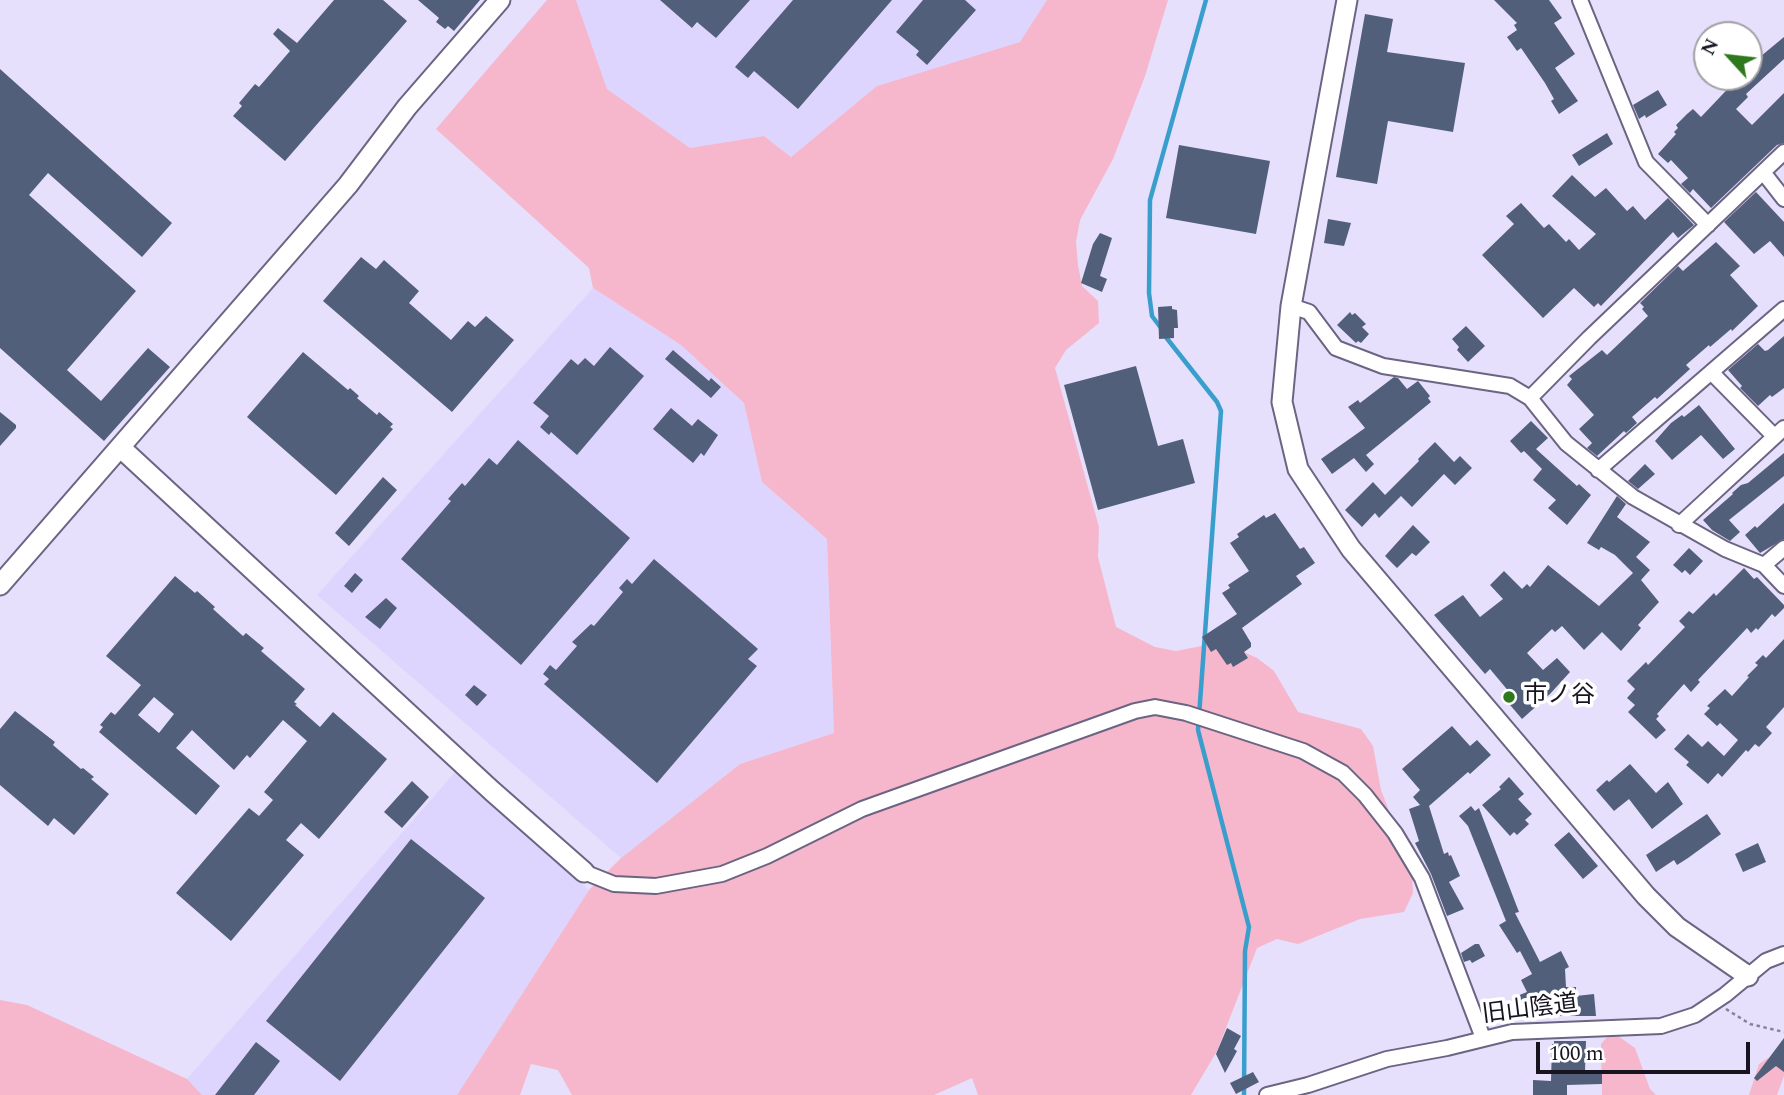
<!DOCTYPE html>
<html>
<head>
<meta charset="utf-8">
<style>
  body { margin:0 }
  #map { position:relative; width:1784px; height:1095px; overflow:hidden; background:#e6e0fc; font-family:Spectral,serif }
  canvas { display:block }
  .north { position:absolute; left:1693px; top:21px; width:70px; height:70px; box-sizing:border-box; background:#fff; border:2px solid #a2a1a6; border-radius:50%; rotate:297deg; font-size:19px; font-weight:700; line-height:28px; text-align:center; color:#171420 }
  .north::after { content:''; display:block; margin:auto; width:24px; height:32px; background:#2e781d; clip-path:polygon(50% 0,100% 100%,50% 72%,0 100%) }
  .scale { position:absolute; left:1536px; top:1042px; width:214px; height:32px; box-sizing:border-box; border:4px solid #171420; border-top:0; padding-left:9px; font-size:21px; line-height:24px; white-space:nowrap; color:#171420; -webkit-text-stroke:5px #fff; paint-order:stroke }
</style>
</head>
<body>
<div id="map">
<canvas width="1784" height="1095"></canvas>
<div class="north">N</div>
<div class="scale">100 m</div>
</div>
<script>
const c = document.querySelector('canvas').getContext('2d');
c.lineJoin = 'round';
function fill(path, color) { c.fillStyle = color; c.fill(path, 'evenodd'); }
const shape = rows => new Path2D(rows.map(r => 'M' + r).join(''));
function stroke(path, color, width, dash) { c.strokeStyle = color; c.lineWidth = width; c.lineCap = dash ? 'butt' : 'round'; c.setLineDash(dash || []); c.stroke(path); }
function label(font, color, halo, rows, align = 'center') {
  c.font = font + ' Spectral,"Noto Sans JP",serif'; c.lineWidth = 7; c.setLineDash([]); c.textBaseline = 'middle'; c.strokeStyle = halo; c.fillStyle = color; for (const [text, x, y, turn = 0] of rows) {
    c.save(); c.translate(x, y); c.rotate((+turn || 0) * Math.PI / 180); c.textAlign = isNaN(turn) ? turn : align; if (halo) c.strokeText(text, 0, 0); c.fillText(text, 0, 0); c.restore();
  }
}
const built = shape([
  [576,0,1047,0,1021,42,877,86,791,157,764,136,690,148,607,89],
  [593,288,681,345,744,403,762,482,827,539,834,733,740,764,621,858,317,595],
  [455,772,589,890,457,1095,202,1095,187,1079]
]);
const green = shape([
  [547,0,576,0,607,89,690,148,764,136,791,157,877,86,1020,42,1047,0,1168,0,1145,76,1113,159,1080,220,1076,242,1078,265,1082,286,1098,301,1099,323,1066,350,1055,368,1099,527,1098,557,1116,627,1155,647,1176,651,1217,643,1237,649,1257,658,1274,671,1298,712,1361,729,1373,746,1381,790,1412,872,1413,893,1404,912,1360,919,1298,944,1277,939,1257,948,1217,1051,1191,1095,978,1095,972,1078,934,1095,572,1095,558,1070,531,1064,520,1095,457,1095,589,890,621,858,740,764,834,733,827,539,762,482,744,403,681,345,593,288,589,268,436,129],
  [0,1000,27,1005,187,1079,202,1095,0,1095],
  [1608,1036,1618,1036,1635,1048,1650,1089,1656,1095,1602,1095,1601,1044],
  [1768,1058,1784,1068,1784,1076,1777,1095,1749,1095,1759,1064]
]);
const stream = shape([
  [1161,328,1152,316,1149,293,1150,200,1206,0],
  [1165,336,1217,402,1221,411,1198,730,1249,927,1245,951,1244,1095]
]);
const building = shape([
  [334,0,383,0,407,21,285,161,233,116,242,106,239,103,255,84,259,87,290,51,273,34,278,28,297,43],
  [418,0,480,0,454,31,448,26,445,29,436,22,439,18],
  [660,0,750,0,716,38,697,22,692,28],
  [793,0,892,0,798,109,754,71,748,78,735,67],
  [923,0,965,0,976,10,927,65,916,55,919,51,896,32],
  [1494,0,1549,0,1562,18,1554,23,1575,54,1555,68,1578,101,1559,114,1551,101,1554,99,1545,83,1521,48,1517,51,1507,37,1517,30,1514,25,1517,23],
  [1365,14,1393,19,1387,52,1465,63,1453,132,1388,121,1377,184,1336,177],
  [1784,37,1784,59,1746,94,1748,97,1736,109,1752,125,1784,93,1784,143,1777,145,1711,208,1693,189,1690,193,1681,184,1688,178,1671,160,1668,163,1658,154,1676,134,1674,132,1678,128,1676,125,1687,114,1693,109,1701,117,1739,77,1749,77,1749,66],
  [0,69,172,223,142,257,48,173,29,195,136,291,67,370,101,401,148,348,170,367,104,441,0,348],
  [1658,90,1667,105,1646,118,1645,115,1639,119,1633,105],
  [1607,133,1613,144,1579,166,1572,155],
  [1179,145,1270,161,1256,234,1166,218],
  [1572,175,1595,197,1606,188,1627,211,1633,206,1645,220,1668,198,1694,225,1678,238,1673,232,1601,306,1598,303,1594,307,1574,288,1543,318,1482,255,1514,224,1506,216,1521,203,1544,228,1549,224,1566,242,1569,239,1579,250,1596,234,1552,196],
  [1756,192,1784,222,1784,257,1770,241,1754,254,1724,222],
  [1328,219,1351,223,1344,246,1324,243],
  [1100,233,1112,238,1100,276,1107,279,1102,292,1081,283,1093,244],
  [1716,242,1740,266,1730,275,1758,306,1732,331,1731,329,1710,347,1709,345,1686,365,1690,369,1657,399,1655,397,1632,417,1637,423,1626,433,1624,431,1597,456,1587,448,1592,443,1579,429,1594,415,1567,385,1572,379,1569,376,1602,350,1607,355,1648,316,1642,309,1644,307,1640,303,1678,266,1683,271],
  [361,257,376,269,384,260,419,291,409,303,451,340,468,321,475,327,486,316,514,340,452,412,323,301],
  [1172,306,1172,309,1177,310,1178,328,1174,328,1174,338,1159,339,1158,307],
  [1350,312,1352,315,1355,313,1366,324,1362,327,1369,334,1361,343,1358,341,1356,343,1337,325],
  [1466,326,1485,346,1468,362,1457,350,1459,347,1452,339],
  [1784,336,1784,388,1772,397,1770,395,1758,406,1740,388,1742,386,1728,370,1758,344,1765,351,1768,350],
  [610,347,644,376,577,455,551,432,549,435,540,427,549,416,533,403,571,359,578,365,585,358,594,366],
  [673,350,709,381,711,378,721,387,711,398,665,359],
  [303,352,348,390,350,388,359,396,357,398,377,415,379,412,393,424,390,427,393,429,336,495,247,417],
  [1136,366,1158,446,1183,439,1195,483,1098,510,1064,385],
  [1394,377,1398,378,1407,389,1418,381,1430,396,1428,398,1431,402,1366,455,1374,464,1366,472,1354,458,1332,474,1321,459,1365,428,1348,407,1358,400,1360,403],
  [1699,405,1735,449,1723,459,1701,435,1672,460,1655,441,1671,423,1682,415,1684,417],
  [671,408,692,426,698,419,718,435,704,456,701,453,693,463,653,429],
  [0,412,16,425,16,428,0,446],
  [1531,421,1548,438,1536,449,1577,486,1579,484,1591,495,1567,525,1548,508,1556,500,1533,480,1542,469,1524,451,1521,453,1510,441],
  [518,440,630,538,521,665,401,559,451,501,448,499,462,483,465,486,489,458,497,465],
  [1435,442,1454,462,1460,456,1472,468,1455,485,1444,474,1412,507,1401,496,1379,518,1375,513,1362,527,1345,510,1373,482,1385,495,1419,461,1418,459],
  [1784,453,1784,476,1729,520,1740,532,1730,541,1712,530,1703,520,1733,494,1732,493,1741,485,1748,483],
  [1645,464,1655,474,1638,489,1628,481],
  [383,477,397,490,349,546,335,533],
  [1617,496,1626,504,1617,517,1650,542,1636,557,1650,570,1641,580,1659,602,1638,625,1641,628,1621,651,1602,632,1584,650,1562,626,1555,632,1552,629,1527,653,1543,670,1557,658,1570,672,1550,694,1522,719,1505,699,1510,693,1490,669,1485,674,1434,615,1463,595,1480,617,1503,599,1490,585,1504,571,1522,589,1527,584,1530,587,1548,565,1599,606,1633,573,1615,555,1601,547,1599,550,1587,543],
  [1784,503,1784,539,1760,553,1745,535,1755,526,1757,528],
  [1275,513,1300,549,1304,547,1315,563,1296,576,1302,584,1242,628,1251,643,1251,647,1244,652,1248,658,1233,667,1231,663,1227,665,1216,649,1211,652,1202,637,1237,614,1222,593,1230,588,1228,585,1249,571,1230,543,1239,537,1237,534,1264,515,1266,518],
  [1413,525,1430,542,1416,556,1412,553,1397,568,1385,556],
  [1689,548,1703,561,1690,575,1685,570,1682,573,1673,565],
  [654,559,758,649,748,659,757,666,657,783,544,684,549,679,543,674,550,665,556,670,577,646,572,642,591,624,594,626,623,592,619,588,627,579,632,584],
  [1744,568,1754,579,1757,577,1784,605,1784,608,1775,617,1772,614,1758,630,1756,628,1751,633,1747,628,1698,680,1700,682,1691,692,1684,684,1657,714,1659,716,1656,719,1666,730,1656,739,1628,712,1635,705,1627,698,1635,689,1627,681,1646,662,1648,665,1685,627,1679,621,1689,611,1693,614,1714,593,1716,596],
  [355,573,363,580,352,593,344,586],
  [175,576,195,593,197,591,215,607,213,609,243,636,246,633,264,648,261,651,305,689,294,702,297,704,295,705,320,727,333,712,387,759,319,839,301,823,286,840,304,855,231,941,176,893,249,808,259,816,273,800,264,792,307,741,283,720,250,758,247,755,234,770,192,730,176,748,220,786,196,815,99,732,103,727,100,725,111,712,115,715,141,685,106,656],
  [154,697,174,714,159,733,138,715],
  [386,598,397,608,380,629,365,617],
  [1784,639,1784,707,1766,727,1772,733,1759,747,1755,744,1748,752,1746,750,1722,777,1718,773,1708,784,1686,765,1689,762,1674,749,1688,734,1702,747,1708,741,1724,756,1738,740,1720,723,1717,726,1704,714,1710,708,1707,706,1725,689,1732,696,1749,677,1747,676,1758,665,1755,663,1763,655,1766,658],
  [474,685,487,695,477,706,465,695],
  [15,711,55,742,53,745,81,769,83,768,94,777,91,779,109,794,74,835,54,818,48,826,0,785,0,729],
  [1452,726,1470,746,1477,740,1491,755,1470,774,1468,772,1429,806,1444,854,1448,852,1449,856,1451,855,1460,876,1449,882,1464,909,1447,916,1431,874,1415,843,1419,841,1409,809,1420,805,1413,797,1420,790,1402,769],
  [1630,764,1656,793,1668,782,1683,804,1652,829,1629,799,1614,811,1596,790,1607,780,1609,782],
  [1509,777,1524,794,1518,799,1532,814,1525,820,1529,824,1517,835,1514,832,1510,836,1482,805,1501,789,1499,787],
  [412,781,429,797,402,828,384,812],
  [1471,806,1475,811,1479,808,1519,912,1515,913,1540,962,1561,951,1569,967,1565,969,1566,987,1576,987,1576,996,1594,994,1596,1016,1558,1016,1558,1014,1552,1014,1552,1010,1524,1019,1523,1015,1503,1022,1499,1007,1519,1001,1517,996,1527,992,1521,980,1532,974,1520,951,1517,953,1499,925,1506,921,1468,826,1459,816],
  [1707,814,1721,834,1688,858,1677,865,1674,860,1656,872,1646,855],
  [1569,832,1598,866,1583,879,1554,845],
  [411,839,485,898,340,1081,266,1021],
  [1758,843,1766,862,1743,872,1735,854],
  [1475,944,1479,944,1485,956,1472,963,1470,960,1464,962,1461,953],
  [1227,1028,1241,1036,1234,1049,1237,1051,1225,1073,1216,1054],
  [1784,1038,1784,1072,1776,1066,1757,1081,1754,1078],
  [1554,1041,1586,1041,1585,1071,1602,1071,1602,1084,1567,1085,1567,1095,1533,1095,1533,1080,1551,1081,1552,1044,1554,1044],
  [256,1042,280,1061,254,1095,215,1095],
  [1253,1072,1259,1082,1236,1094,1230,1083]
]);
const path = shape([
  [1726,1009,1750,1024,1784,1032]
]);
const street = shape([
  [1580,0,1646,162,1708,225],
  [1763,172,1784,199],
  [1291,306,1309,312,1336,348,1383,366,1510,386,1530,398,1566,443,1633,497,1725,549,1764,565,1784,586],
  [1712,373,1774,436],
  [1530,398,1589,338,1784,152],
  [1598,470,1784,309],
  [1679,525,1784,428],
  [1764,565,1784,548],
  [584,872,614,884,656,886,722,874,767,856,862,809,1135,711,1155,707,1186,713,1303,751,1343,773,1365,795,1395,833,1422,878,1483,1038],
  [1267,1095,1308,1085,1387,1059,1447,1048,1512,1032,1661,1026,1695,1015,1725,995,1766,961,1784,954]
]);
const secondary = shape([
  [1347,0,1291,306,1282,402,1298,469,1351,549,1646,896,1677,927,1748,976],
  [121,448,492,791,584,872],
  [0,585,348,185,407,107,500,0]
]);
const markers = [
  [1509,697,7,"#2e781d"]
];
const poiNames = [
  ["市ノ谷",1523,697]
];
const streetNames = [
  ["旧山陰道",1530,1011,-7]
];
fill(built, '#ded5ff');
fill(green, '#f6b6cc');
stroke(stream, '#3a9ecd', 4.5);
fill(building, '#525f7b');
stroke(street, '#6b6482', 18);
stroke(secondary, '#6b6482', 23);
stroke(path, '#878397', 2.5, [3.5, 3.5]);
stroke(street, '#fff', 14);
stroke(secondary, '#fff', 19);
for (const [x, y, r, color] of markers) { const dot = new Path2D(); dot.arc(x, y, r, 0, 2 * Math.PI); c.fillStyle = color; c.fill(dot); stroke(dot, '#fff', 2.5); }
label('24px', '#171420', '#fff', poiNames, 'left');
label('24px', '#171420', '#fff', streetNames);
</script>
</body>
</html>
